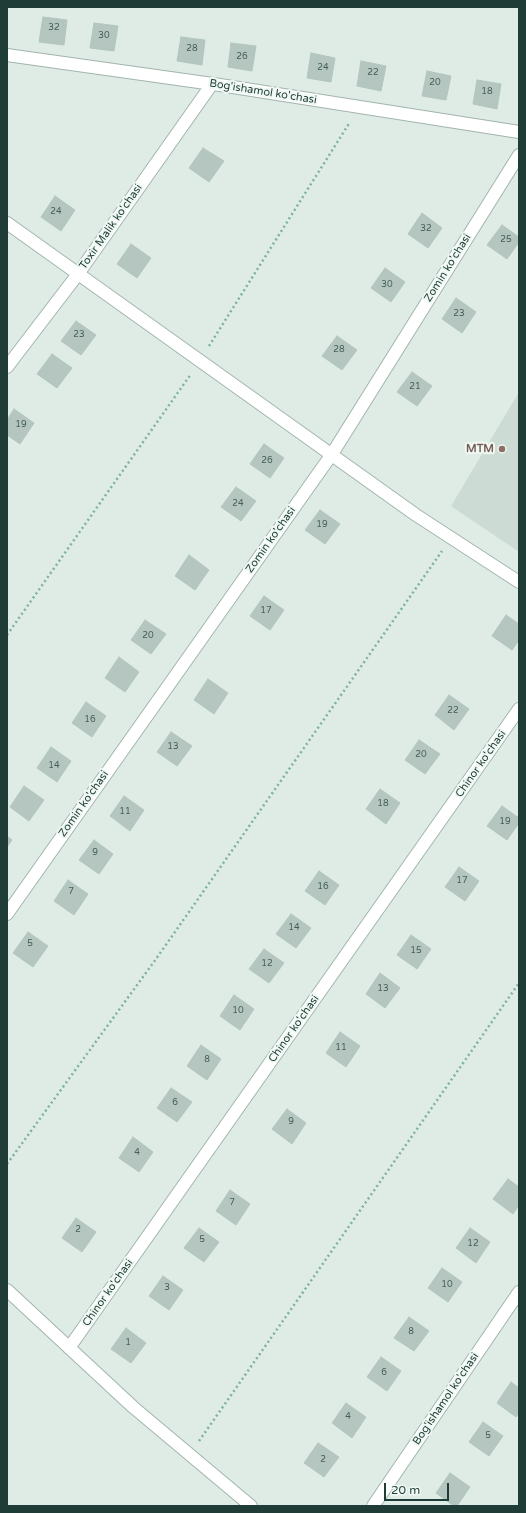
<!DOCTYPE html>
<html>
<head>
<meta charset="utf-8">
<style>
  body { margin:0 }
  #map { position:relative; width:526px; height:1513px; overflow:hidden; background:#dfece6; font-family:"Varela Round",sans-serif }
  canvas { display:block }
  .frame { position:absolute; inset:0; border:8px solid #1f3d36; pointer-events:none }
  .scale { position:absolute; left:384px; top:1483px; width:65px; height:18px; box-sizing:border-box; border:2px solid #1f3d36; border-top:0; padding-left:5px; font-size:12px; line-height:14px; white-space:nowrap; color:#1f3d36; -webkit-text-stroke:3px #f0f8f4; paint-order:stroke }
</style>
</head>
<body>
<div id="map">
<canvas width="526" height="1513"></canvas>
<div class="frame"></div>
<div class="scale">20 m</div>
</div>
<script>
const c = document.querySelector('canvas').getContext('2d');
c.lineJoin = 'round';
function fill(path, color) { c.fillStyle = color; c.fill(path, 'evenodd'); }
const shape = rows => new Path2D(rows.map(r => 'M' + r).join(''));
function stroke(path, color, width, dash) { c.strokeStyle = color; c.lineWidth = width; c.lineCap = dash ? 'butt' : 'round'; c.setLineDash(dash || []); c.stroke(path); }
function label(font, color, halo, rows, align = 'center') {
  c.font = font + ' "Varela Round",sans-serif'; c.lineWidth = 4; c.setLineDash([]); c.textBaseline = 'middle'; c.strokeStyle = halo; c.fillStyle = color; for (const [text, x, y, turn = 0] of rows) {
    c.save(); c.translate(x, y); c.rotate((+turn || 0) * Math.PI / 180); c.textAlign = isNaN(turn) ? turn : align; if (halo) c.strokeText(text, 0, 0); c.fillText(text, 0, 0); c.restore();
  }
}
const built = shape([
  [519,392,519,552,451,506]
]);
const building = shape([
  [43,17,67,20,64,45,39,42,43,17],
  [94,23,118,26,114,51,90,48,94,23],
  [181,37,205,40,202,65,177,61,181,37],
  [231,43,256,46,252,71,228,67,231,43],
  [311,53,335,58,331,82,307,78,311,53],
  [361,61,386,66,381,91,357,86,361,61],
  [427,71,451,76,446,100,422,96,427,71],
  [477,80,501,84,497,109,473,104,477,80],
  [203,148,224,161,209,182,189,168,203,148],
  [55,196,75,210,61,231,41,217,55,196],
  [422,213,442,228,428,248,408,234,422,213],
  [502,225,519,237,519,242,507,259,487,245,502,225],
  [131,244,151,258,137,278,117,264,131,244],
  [385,268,405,282,391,302,371,288,385,268],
  [456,298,476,312,462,333,442,319,456,298],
  [76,321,96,335,81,355,61,341,76,321],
  [337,336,357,350,342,370,322,356,337,336],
  [52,354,72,368,57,388,37,374,52,354],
  [412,372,432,386,417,406,397,392,412,372],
  [14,409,34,423,20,444,7,435,7,420,14,409],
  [264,444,284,458,270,478,250,464,264,444],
  [236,487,256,501,241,521,221,507,236,487],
  [320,510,340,524,325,544,305,530,320,510],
  [189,555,209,570,195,590,175,576,189,555],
  [264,596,284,610,270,630,250,616,264,596],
  [506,615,519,624,519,640,512,650,492,636,506,615],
  [145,620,166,634,151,654,131,640,145,620],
  [119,657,139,672,125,692,105,678,119,657],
  [208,679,228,693,214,714,194,700,208,679],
  [449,695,469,709,454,730,435,715,449,695],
  [86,702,106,716,92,737,72,723,86,702],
  [171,732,192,746,177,766,157,752,171,732],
  [419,740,440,754,425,774,405,760,419,740],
  [51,747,71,761,57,782,37,768,51,747],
  [24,786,44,800,29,821,10,807,24,786],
  [380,789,400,803,386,824,366,809,380,789],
  [124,796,144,810,130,831,110,816,124,796],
  [502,806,519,818,519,823,507,840,487,826,502,806],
  [7,836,12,840,7,847,7,836],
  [94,840,113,854,99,874,79,860,94,840],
  [459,867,479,881,465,901,445,887,459,867],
  [319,871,339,885,325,905,305,891,319,871],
  [68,880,88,894,74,915,54,901,68,880],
  [291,914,311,928,296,948,276,934,291,914],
  [28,932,48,946,33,967,13,953,28,932],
  [411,935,431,949,417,969,397,955,411,935],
  [264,949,284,963,269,983,249,969,264,949],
  [380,973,400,988,385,1008,366,994,380,973],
  [234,995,254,1009,240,1030,220,1016,234,995],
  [340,1032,360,1046,346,1067,326,1053,340,1032],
  [201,1045,221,1059,207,1080,187,1066,201,1045],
  [171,1088,192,1102,177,1122,157,1108,171,1088],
  [287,1109,306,1123,292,1144,272,1129,287,1109],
  [133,1137,153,1152,139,1172,119,1158,133,1137],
  [508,1179,519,1187,519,1205,513,1214,493,1199,508,1179],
  [230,1190,250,1204,236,1225,216,1211,230,1190],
  [76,1218,96,1232,82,1252,62,1238,76,1218],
  [199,1228,219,1242,204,1262,184,1248,199,1228],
  [470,1228,490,1242,476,1263,456,1248,470,1228],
  [442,1268,462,1282,448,1302,428,1288,442,1268],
  [163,1276,183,1290,169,1310,149,1296,163,1276],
  [409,1317,429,1331,414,1351,394,1338,409,1317],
  [126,1328,146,1343,131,1363,111,1349,126,1328],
  [381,1357,401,1371,387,1391,367,1377,381,1357],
  [511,1382,519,1388,519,1413,516,1417,497,1403,511,1382],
  [346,1403,366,1417,352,1438,332,1423,346,1403],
  [483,1422,503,1436,489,1456,469,1442,483,1422],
  [318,1443,339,1457,324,1477,304,1463,318,1443],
  [450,1473,470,1487,457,1506,454,1506,436,1493,450,1473]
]);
const path = shape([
  [209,346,350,122],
  [7,635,191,374],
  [7,1164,156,959,442,551],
  [199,1441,519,983]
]);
const street = shape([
  [7,55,220,85,519,132],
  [7,223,416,515,519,582],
  [7,367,78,274,212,84],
  [7,914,332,454,519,155],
  [7,1290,133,1407,251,1506],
  [69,1348,519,709],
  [373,1506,519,1292]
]);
const markers = [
  [502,449,4,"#8d6e63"]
];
const numberNames = [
  ["32",54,28],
  ["30",104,36],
  ["28",192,49],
  ["26",242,57],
  ["24",323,68],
  ["22",373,73],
  ["20",435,83],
  ["18",487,92],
  ["24",56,212],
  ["32",426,229],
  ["25",506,240],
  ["30",387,285],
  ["23",459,314],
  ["23",79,335],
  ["28",339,350],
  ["21",415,387],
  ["19",21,425],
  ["26",267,461],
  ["24",238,504],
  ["19",322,525],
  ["17",266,611],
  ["20",148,636],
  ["22",453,711],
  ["16",90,720],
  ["13",173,747],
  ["20",421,755],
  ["14",54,766],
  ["18",383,804],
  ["11",125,812],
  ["19",505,822],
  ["9",95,853],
  ["17",462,881],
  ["16",323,887],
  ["7",71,892],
  ["14",294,928],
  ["5",30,944],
  ["15",416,951],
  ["12",267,964],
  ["13",383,989],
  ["10",238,1011],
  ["11",341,1048],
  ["8",207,1060],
  ["6",175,1103],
  ["9",291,1122],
  ["4",137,1153],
  ["7",232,1203],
  ["2",78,1230],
  ["5",202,1240],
  ["12",473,1244],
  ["10",447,1285],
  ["3",167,1288],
  ["8",411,1332],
  ["1",128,1343],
  ["6",384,1373],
  ["4",348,1417],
  ["5",488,1436],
  ["2",323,1460]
];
const streetNames = [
  ["Bog'ishamol ko'chasi",263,92,9],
  ["Toxir Malik ko'chasi",111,227,-55],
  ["Zomin ko'chasi",448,268,-58],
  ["Zomin ko'chasi",271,540,-55],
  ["Chinor ko'chasi",481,764,-55],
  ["Zomin ko'chasi",84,804,-55],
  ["Chinor ko'chasi",294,1029,-55],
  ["Chinor ko'chasi",108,1293,-55],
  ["Bog'ishamol ko'chasi",446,1399,-56]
];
const educationNames = [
  ["MTM",494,449]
];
fill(built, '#cddbd5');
fill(building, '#b4c6bf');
stroke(building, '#b1c6be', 1);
stroke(street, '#a2b4ae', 14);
stroke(path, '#7db1a2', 2.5, [2, 3]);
stroke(street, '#fff', 12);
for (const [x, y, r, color] of markers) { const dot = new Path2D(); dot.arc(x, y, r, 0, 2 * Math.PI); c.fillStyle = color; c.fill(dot); stroke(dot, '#f0f8f4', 1.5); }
label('9px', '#445f58', null, numberNames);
label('11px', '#1f3d36', '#f0f8f4', streetNames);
label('bold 11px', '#785e54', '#f0f8f4', educationNames, 'right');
</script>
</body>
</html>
